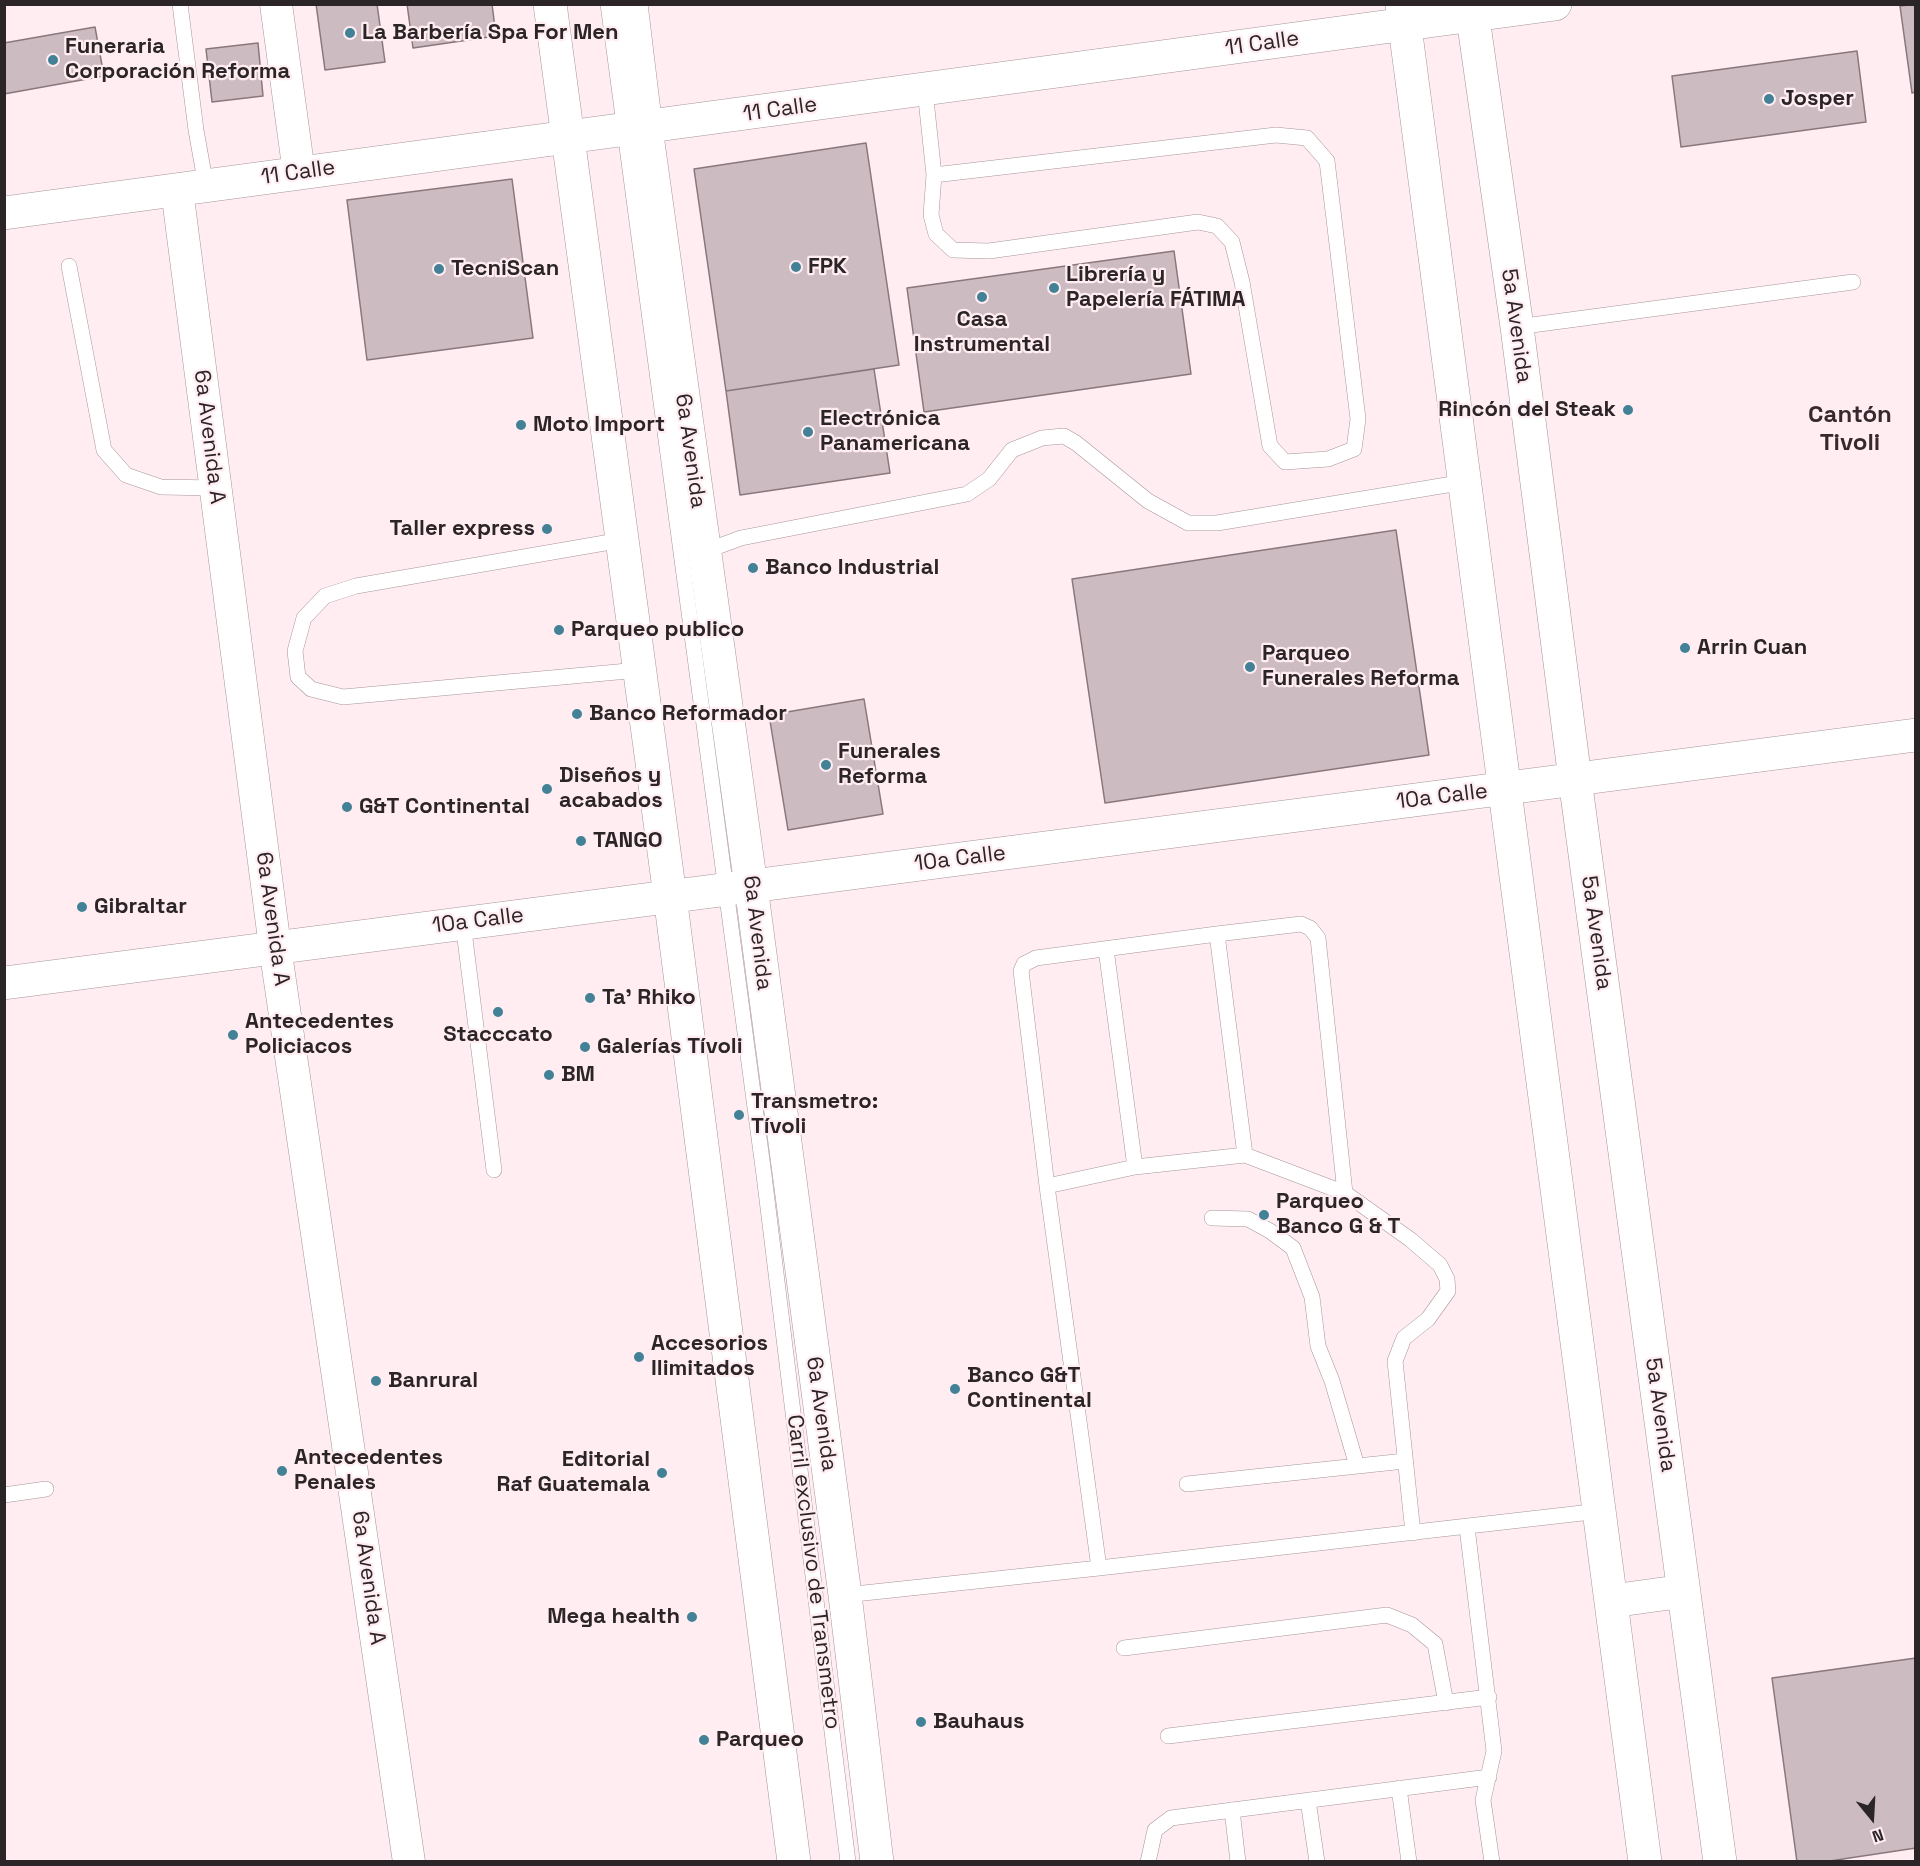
<!DOCTYPE html>
<html>
<head>
<meta charset="utf-8">
<style>
  body { margin:0 }
  #map { position:relative; width:1920px; height:1866px; overflow:hidden; background:#ffedf2; font-family:"Space Grotesk",sans-serif }
  canvas { display:block }
  .frame { position:absolute; inset:0; border:6px solid #2c2527; pointer-events:none }
  .north { position:absolute; left:1842px; top:1788px; width:60px; height:60px; -webkit-text-stroke:4px #ffedf2; paint-order:stroke; rotate:162deg; font-size:16px; font-weight:700; line-height:24px; text-align:center; color:#2c2527 }
  .north::after { content:''; display:block; margin:auto; width:21px; height:27px; background:#2c2527; clip-path:polygon(50% 0,100% 100%,50% 72%,0 100%) }
</style>
</head>
<body>
<div id="map">
<canvas width="1920" height="1866"></canvas>
<div class="frame"></div>
<div class="north">N</div>
</div>
<script>
const c = document.querySelector('canvas').getContext('2d');
c.lineJoin = 'round';
function fill(path, color) { c.fillStyle = color; c.fill(path, 'evenodd'); }
const shape = rows => new Path2D(rows.map(r => 'M' + r).join(''));
function stroke(path, color, width, dash) { c.strokeStyle = color; c.lineWidth = width; c.lineCap = dash ? 'butt' : 'round'; c.setLineDash(dash || []); c.stroke(path); }
function label(font, color, halo, rows, align = 'center') {
  c.font = font + ' "Space Grotesk",sans-serif'; c.lineWidth = 4.5; c.setLineDash([]); c.textBaseline = 'middle'; c.strokeStyle = halo; c.fillStyle = color; for (const [text, x, y, turn = 0] of rows) {
    c.save(); c.translate(x, y); c.rotate((+turn || 0) * Math.PI / 180); c.textAlign = isNaN(turn) ? turn : align; if (halo) c.strokeText(text, 0, 0); c.fillText(text, 0, 0); c.restore();
  }
}
const building = shape([
  [316,4,377,4,385,62,325,70,316,4],
  [407,4,492,4,496,36,413,48,407,4],
  [1916,4,1916,92,1912,93,1900,6,1916,4],
  [95,27,104,76,4,94,4,43,95,27],
  [258,43,263,96,212,102,206,49,258,43],
  [1857,51,1866,122,1681,147,1672,76,1857,51],
  [866,143,899,365,726,391,694,169,866,143],
  [512,179,533,338,367,360,347,200,512,179],
  [1174,251,1191,374,924,412,907,288,1174,251],
  [874,369,890,473,740,495,726,391,874,369],
  [1396,530,1429,755,1105,803,1072,579,1396,530],
  [864,699,883,814,788,830,769,715,864,699],
  [1916,1658,1916,1848,1823,1862,1797,1862,1772,1678,1916,1658]
]);
const service = shape([
  [180,4,196,130,206,186],
  [608,4,764,1175,848,1862],
  [925,90,934,175,931,215,936,234,953,250,989,251,1198,222,1217,226,1232,242,1242,282,1270,446,1285,462,1328,459,1354,449,1358,419,1327,161,1307,138,1276,135,934,175],
  [69,266,104,450,126,475,161,487,216,488],
  [1517,327,1853,282],
  [622,540,356,586,325,596,304,618,295,651,298,677,311,689,343,697,639,670],
  [703,552,741,538,967,494,989,479,1012,450,1042,438,1064,436,1076,443,1148,501,1188,523,1217,523,1465,482],
  [463,923,494,1170],
  [1217,934,1245,1155],
  [1106,949,1135,1167],
  [1047,1186,1135,1167,1245,1155,1345,1193,1411,1240,1440,1265,1447,1279,1448,1291,1428,1319,1404,1338,1395,1361,1413,1533],
  [1212,1218,1248,1219,1270,1231,1293,1248,1312,1297,1318,1346,1332,1381,1357,1466],
  [1187,1484,1405,1461],
  [4,1495,46,1489],
  [1467,1527,1494,1751,1483,1800,1492,1862],
  [1099,1568,1047,1186,1021,971,1024,964,1036,958,1217,934,1301,924,1310,928,1318,938,1345,1193],
  [845,1595,1099,1568,1600,1511],
  [1124,1648,1387,1615,1412,1625,1435,1644,1446,1703],
  [1168,1736,1489,1697],
  [1399,1788,1409,1862],
  [1308,1800,1317,1862],
  [1232,1810,1238,1862],
  [1148,1862,1155,1830,1171,1818,1489,1777]
]);
const minor = shape([
  [276,4,299,173],
  [177,190,275,947,409,1862]
]);
const tertiary = shape([
  [1402,4,1645,1862],
  [1471,4,1517,327,1575,779,1720,1862],
  [4,213,1555,4],
  [4,983,1916,735],
  [1612,1601,1684,1591]
]);
const primary = shape([
  [550,4,670,896,794,1862],
  [631,4,646,128,751,886,845,1595,877,1862]
]);
const markers = [
  [350,33,6,"#428196"],
  [53,60,6,"#428196"],
  [1769,99,6,"#428196"],
  [796,267,6,"#428196"],
  [439,269,6,"#428196"],
  [1054,288,6,"#428196"],
  [982,297,6,"#428196"],
  [1628,410,6,"#428196"],
  [521,425,6,"#428196"],
  [808,432,6,"#428196"],
  [547,529,6,"#428196"],
  [753,568,6,"#428196"],
  [559,630,6,"#428196"],
  [1685,648,6,"#428196"],
  [1250,667,6,"#428196"],
  [577,714,6,"#428196"],
  [826,765,6,"#428196"],
  [547,789,6,"#428196"],
  [347,807,6,"#428196"],
  [581,841,6,"#428196"],
  [82,907,6,"#428196"],
  [590,998,6,"#428196"],
  [498,1012,6,"#428196"],
  [233,1035,6,"#428196"],
  [585,1047,6,"#428196"],
  [549,1075,6,"#428196"],
  [739,1115,6,"#428196"],
  [1264,1215,6,"#428196"],
  [639,1357,6,"#428196"],
  [376,1381,6,"#428196"],
  [955,1389,6,"#428196"],
  [282,1471,6,"#428196"],
  [662,1473,6,"#428196"],
  [692,1617,6,"#428196"],
  [921,1722,6,"#428196"],
  [704,1740,6,"#428196"]
];
const poiNames = [
  ["La Barbería Spa For Men",362,33],
  ["Funeraria",65,47],
  ["Corporación Reforma",65,72],
  ["Josper",1781,99],
  ["FPK",808,267],
  ["TecniScan",451,269],
  ["Librería y",1066,275],
  ["Papelería FÁTIMA",1066,300],
  ["Casa",982,320,"center"],
  ["Instrumental",982,345,"center"],
  ["Rincón del Steak",1616,410,"right"],
  ["Electrónica",820,419],
  ["Panamericana",820,444],
  ["Moto Import",533,425],
  ["Taller express",535,529,"right"],
  ["Banco Industrial",765,568],
  ["Parqueo publico",571,630],
  ["Arrin Cuan",1697,648],
  ["Parqueo",1262,654],
  ["Funerales Reforma",1262,679],
  ["Banco Reformador",589,714],
  ["Funerales",838,752],
  ["Reforma",838,777],
  ["Diseños y",559,776],
  ["acabados",559,801],
  ["G&T Continental",359,807],
  ["TANGO",593,841],
  ["Gibraltar",94,907],
  ["Ta' Rhiko",602,998],
  ["Antecedentes",245,1022],
  ["Policiacos",245,1047],
  ["Stacccato",498,1035,"center"],
  ["Galerías Tívoli",597,1047],
  ["BM",561,1075],
  ["Transmetro:",751,1102],
  ["Tívoli",751,1127],
  ["Parqueo",1276,1202],
  ["Banco G & T",1276,1227],
  ["Accesorios",651,1344],
  ["Ilimitados",651,1369],
  ["Banco G&T",967,1376],
  ["Continental",967,1401],
  ["Banrural",388,1381],
  ["Antecedentes",294,1458],
  ["Penales",294,1483],
  ["Editorial",650,1460,"right"],
  ["Raf Guatemala",650,1485,"right"],
  ["Mega health",680,1617,"right"],
  ["Bauhaus",933,1722],
  ["Parqueo",716,1740]
];
const streetNames = [
  ["11 Calle",1262,44,-8],
  ["11 Calle",780,110,-8],
  ["11 Calle",298,173,-8],
  ["5a Avenida",1516,326,82],
  ["6a Avenida A",209,437,83],
  ["6a Avenida",690,451,82],
  ["10a Calle",1442,797,-7],
  ["10a Calle",960,859,-7],
  ["6a Avenida A",272,919,82],
  ["10a Calle",478,921,-7],
  ["6a Avenida",757,933,83],
  ["5a Avenida",1596,933,82],
  ["6a Avenida",821,1414,82],
  ["5a Avenida",1660,1415,82],
  ["Carril exclusivo de Transmetro",813,1572,83],
  ["6a Avenida A",368,1578,82]
];
const neighbourhoodNames = [
  ["Cantón",1850,415],
  ["Tivoli",1850,443]
];
fill(building, '#ccbbc0');
stroke(building, '#88787d', 1.5);
stroke(service, '#a6959a', 16);
stroke(minor, '#a6959a', 33);
stroke(tertiary, '#a6959a', 34);
stroke(primary, '#a6959a', 34);
stroke(service, '#fff', 15);
stroke(minor, '#fff', 32);
stroke(tertiary, '#fff', 33);
stroke(primary, '#fff', 33);
for (const [x, y, r, color] of markers) { const dot = new Path2D(); dot.arc(x, y, r, 0, 2 * Math.PI); c.fillStyle = color; c.fill(dot); stroke(dot, '#ffedf2', 2); }
label('bold 22px', '#2c2527', '#ffedf2', poiNames, 'left');
label('22px', '#2c2527', '#ffedf2', streetNames);
label('bold 24px', '#36292d', '#ffedf2', neighbourhoodNames);
</script>
</body>
</html>
